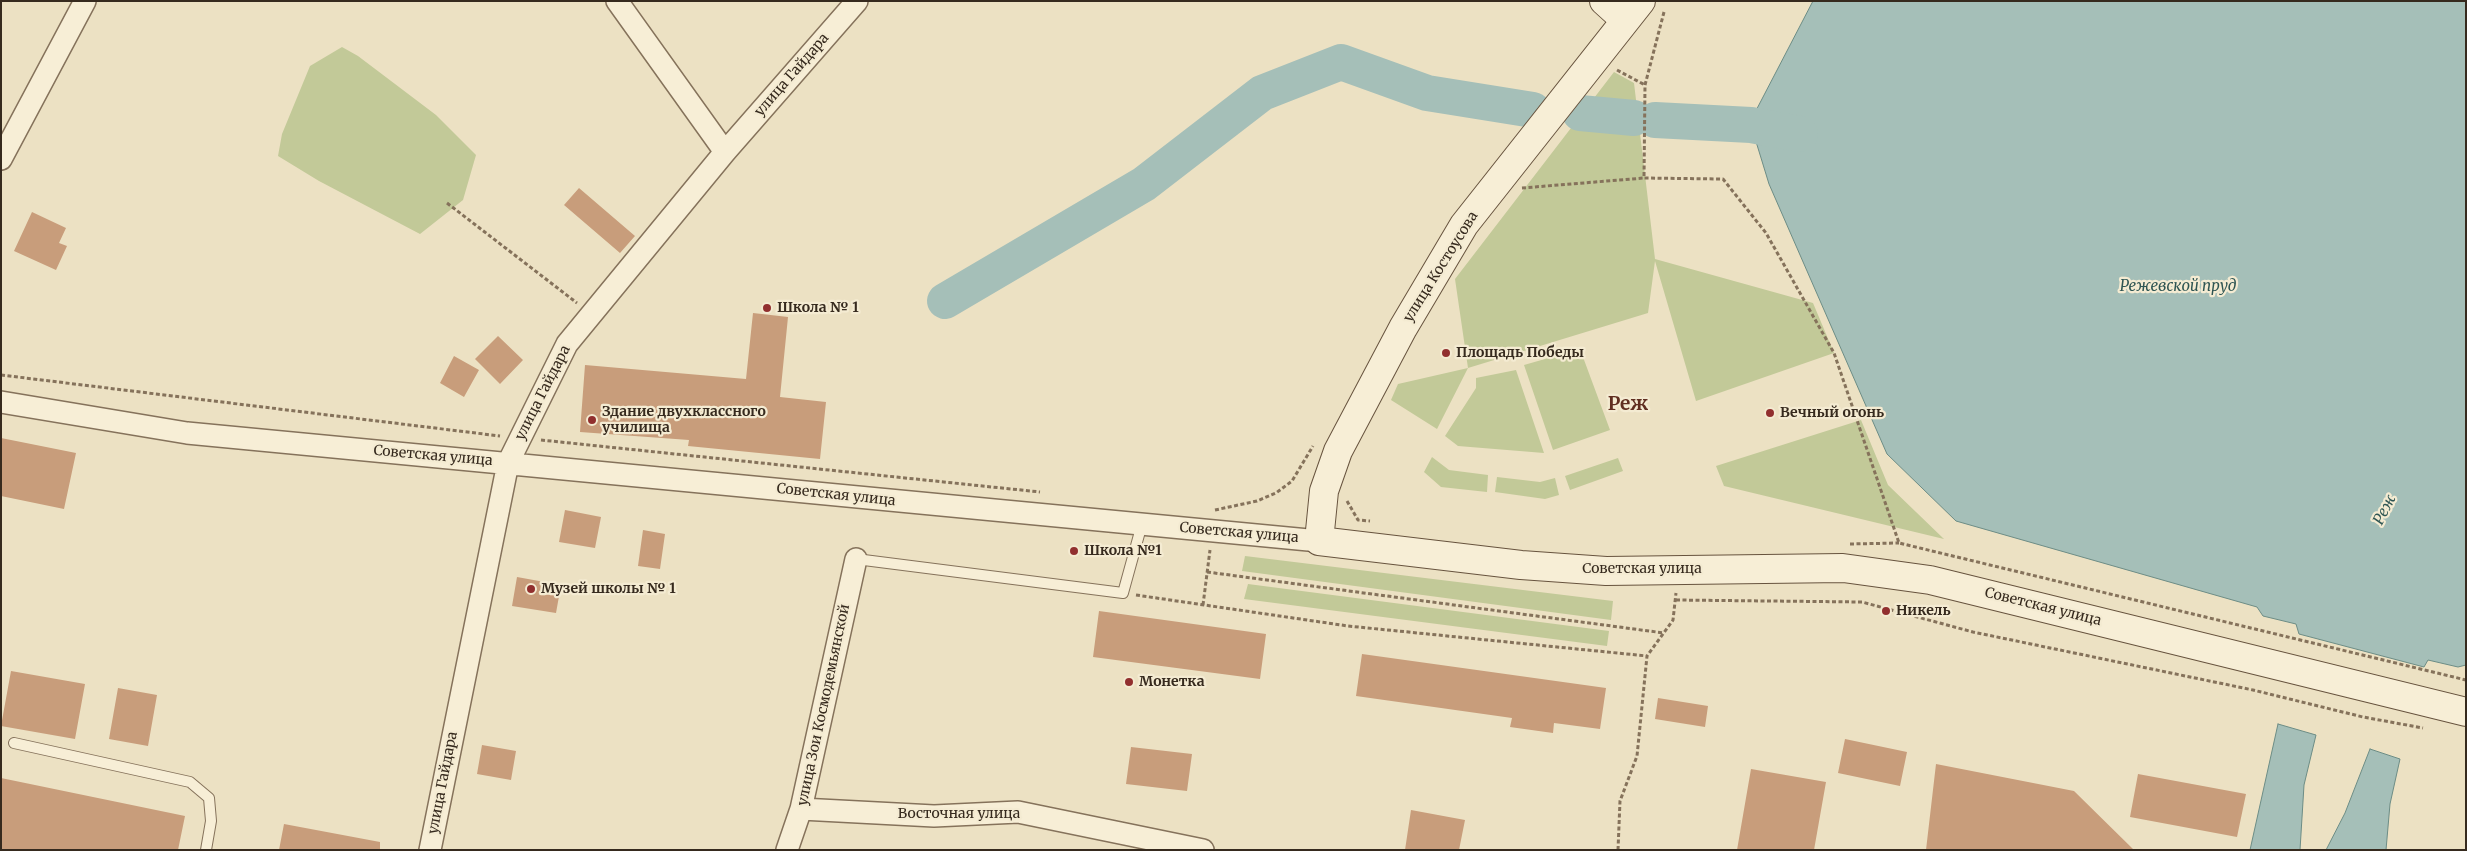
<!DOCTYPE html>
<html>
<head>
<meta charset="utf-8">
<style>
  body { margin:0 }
  #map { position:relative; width:2467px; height:851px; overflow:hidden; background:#ece1c3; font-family:Merriweather,serif }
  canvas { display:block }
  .frame { position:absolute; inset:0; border:2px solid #362a1e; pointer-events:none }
</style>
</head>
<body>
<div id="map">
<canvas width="2467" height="851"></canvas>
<div class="frame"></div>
</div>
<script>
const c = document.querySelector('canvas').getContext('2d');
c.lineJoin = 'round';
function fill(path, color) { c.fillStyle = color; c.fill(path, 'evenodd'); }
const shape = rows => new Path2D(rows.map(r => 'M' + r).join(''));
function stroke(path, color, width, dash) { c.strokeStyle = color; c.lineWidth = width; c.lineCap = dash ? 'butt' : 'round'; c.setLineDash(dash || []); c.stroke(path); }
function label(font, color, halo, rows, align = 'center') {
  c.font = font + ' Merriweather,serif'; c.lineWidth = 4.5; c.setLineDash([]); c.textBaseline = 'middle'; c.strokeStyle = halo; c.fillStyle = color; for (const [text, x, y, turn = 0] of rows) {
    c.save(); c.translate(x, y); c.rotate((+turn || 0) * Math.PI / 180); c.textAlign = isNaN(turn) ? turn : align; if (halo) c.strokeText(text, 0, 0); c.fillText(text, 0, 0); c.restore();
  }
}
const green = shape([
  [342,47,358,56,436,115,476,155,463,200,420,234,319,181,278,156,282,134,310,66],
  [1614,72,1634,83,1655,259,1813,303,1834,353,1696,401,1655,261,1648,313,1468,368,1437,429,1391,400,1398,384,1468,368,1455,279],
  [1580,349,1610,430,1553,450,1524,365],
  [1516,370,1544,453,1458,446,1445,436,1476,388,1476,378],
  [1861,420,1888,485,1944,539,1724,486,1716,466],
  [1432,457,1449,470,1488,475,1487,492,1441,487,1424,472],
  [1618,458,1623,471,1570,490,1565,476],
  [1497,477,1540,482,1555,478,1559,495,1545,499,1495,492],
  [1245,556,1613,601,1611,620,1242,571],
  [1248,584,1609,631,1607,646,1244,599]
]);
const water = shape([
  [1813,1,2466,1,2466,665,2458,667,2428,660,2424,667,2299,634,2296,624,2263,616,2257,607,1956,521,1887,454,1769,184,1750,122,1813,1],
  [2278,724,2316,735,2304,785,2300,850,2250,850,2278,724],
  [2370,749,2400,759,2390,804,2386,850,2326,850,2345,813,2370,749]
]);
const river = shape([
  [1580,113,1634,118],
  [1655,120,1751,125,1800,134],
  [945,301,1144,184,1262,93,1341,62,1427,93,1533,110]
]);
const building = shape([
  [579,188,635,236,620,253,564,205],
  [32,212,66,228,59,243,67,246,56,270,14,251],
  [753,313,788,317,780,397,826,402,820,459,688,446,689,440,580,432,585,365,746,379],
  [498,336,523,360,500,384,475,359],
  [454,356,479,370,464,397,440,383],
  [1,438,76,453,64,509,1,496],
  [565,510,601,517,595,548,559,542],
  [643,530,665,534,660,569,638,566],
  [517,577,561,585,556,613,512,606],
  [1099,611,1266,634,1260,679,1093,657],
  [1362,654,1606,688,1600,729,1554,723,1553,733,1510,727,1512,718,1356,696],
  [11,671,85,684,75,739,1,726],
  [118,688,157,695,148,746,109,739],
  [1658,698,1708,706,1705,727,1655,719],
  [1845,739,1907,752,1900,786,1838,773],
  [482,745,516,751,511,780,477,774],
  [1131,747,1192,754,1187,791,1126,784],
  [1936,764,2074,791,2134,850,1926,850],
  [1751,769,1826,782,1814,850,1737,850],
  [2138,774,2246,794,2237,837,2130,817],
  [1,778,185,816,178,850,1,850],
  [1411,810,1465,820,1459,850,1405,850],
  [284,824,380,842,380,850,279,850]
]);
const path = shape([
  [1664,12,1645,85,1644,178,1723,179,1766,233,1834,353,1899,543,2466,680],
  [1617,70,1645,85],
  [1522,188,1644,178],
  [447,203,577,303],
  [1,375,500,436],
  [541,440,1040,492],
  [1347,501,1358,520,1370,521],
  [1215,510,1257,501,1276,493,1292,481,1313,446],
  [1850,544,1899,543],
  [1207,572,1664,633],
  [1136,595,1348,626,1647,656],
  [1676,600,1862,602,1973,632,2253,690,2363,717,2423,728],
  [1203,605,1210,550],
  [1618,850,1620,801,1637,756,1647,656,1673,620,1676,593]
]);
const lane = shape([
  [856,559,1123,593,1142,524],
  [14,743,190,782,209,798,211,821,206,850]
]);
const street = shape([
  [617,1,725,152],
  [1,159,85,1],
  [1,402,187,433,1319,541],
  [801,809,934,816,1018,812,1203,850],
  [430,850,508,463,567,344,725,152,857,1],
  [787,850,801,809,856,559]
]);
const secondary = shape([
  [1604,1,1625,20],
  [1641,1,1464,225,1403,328,1338,451,1324,491,1319,541,1521,565,1606,571,1843,568,1930,580,2466,712]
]);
const markers = [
  [767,308,5,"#912f2e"],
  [1446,353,5,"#912f2e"],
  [1770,413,5,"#912f2e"],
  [592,420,5,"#912f2e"],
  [1074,551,5,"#912f2e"],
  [531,589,5,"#912f2e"],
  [1886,611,5,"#912f2e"],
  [1129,682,5,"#912f2e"]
];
const streetNames = [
  ["улица Гайдара",792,75,-49],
  ["улица Костоусова",1441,267,-58],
  ["улица Гайдара",543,393,-63],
  ["Советская улица",433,456,5],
  ["Советская улица",836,495,6],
  ["Советская улица",1239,533,5],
  ["Советская улица",1642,569],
  ["Советская улица",2043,607,14],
  ["улица Зои Космодемьянской",824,705,-78],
  ["улица Гайдара",443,783,-79],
  ["Восточная улица",959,814]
];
const poiNames = [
  ["Школа № 1",777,308],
  ["Площадь Победы",1456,353],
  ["Здание двухклассного",602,412],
  ["училища",602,428],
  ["Вечный огонь",1780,413],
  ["Школа №1",1084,551],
  ["Музей школы № 1",541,589],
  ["Никель",1896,611],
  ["Монетка",1139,682]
];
const waterNames = [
  ["Режевской пруд",2178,287],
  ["Реж",2385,510,-63]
];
const districtNames = [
  ["Реж",1628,405]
];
fill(green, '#c2c998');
fill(water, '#a5bfb8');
stroke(water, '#6c8c85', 1);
stroke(river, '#a5bfb8', 36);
fill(building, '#c89d7b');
stroke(lane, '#85725b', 12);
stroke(street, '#85725b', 24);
stroke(secondary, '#67533e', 30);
stroke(path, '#85725b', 3, [4, 2.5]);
stroke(lane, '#f7eed6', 10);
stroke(street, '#f7eed6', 21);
stroke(secondary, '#f7eed6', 28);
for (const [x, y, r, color] of markers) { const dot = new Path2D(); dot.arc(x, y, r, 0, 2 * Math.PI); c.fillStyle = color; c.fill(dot); stroke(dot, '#f4ebd2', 2); }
label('14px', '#362a1e', '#f4ebd2', streetNames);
label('bold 14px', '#362a1e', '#f4ebd2', poiNames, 'left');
label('italic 15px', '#2e5553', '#f4ebd2', waterNames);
label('bold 19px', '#602e20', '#f4ebd2', districtNames);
</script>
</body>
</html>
